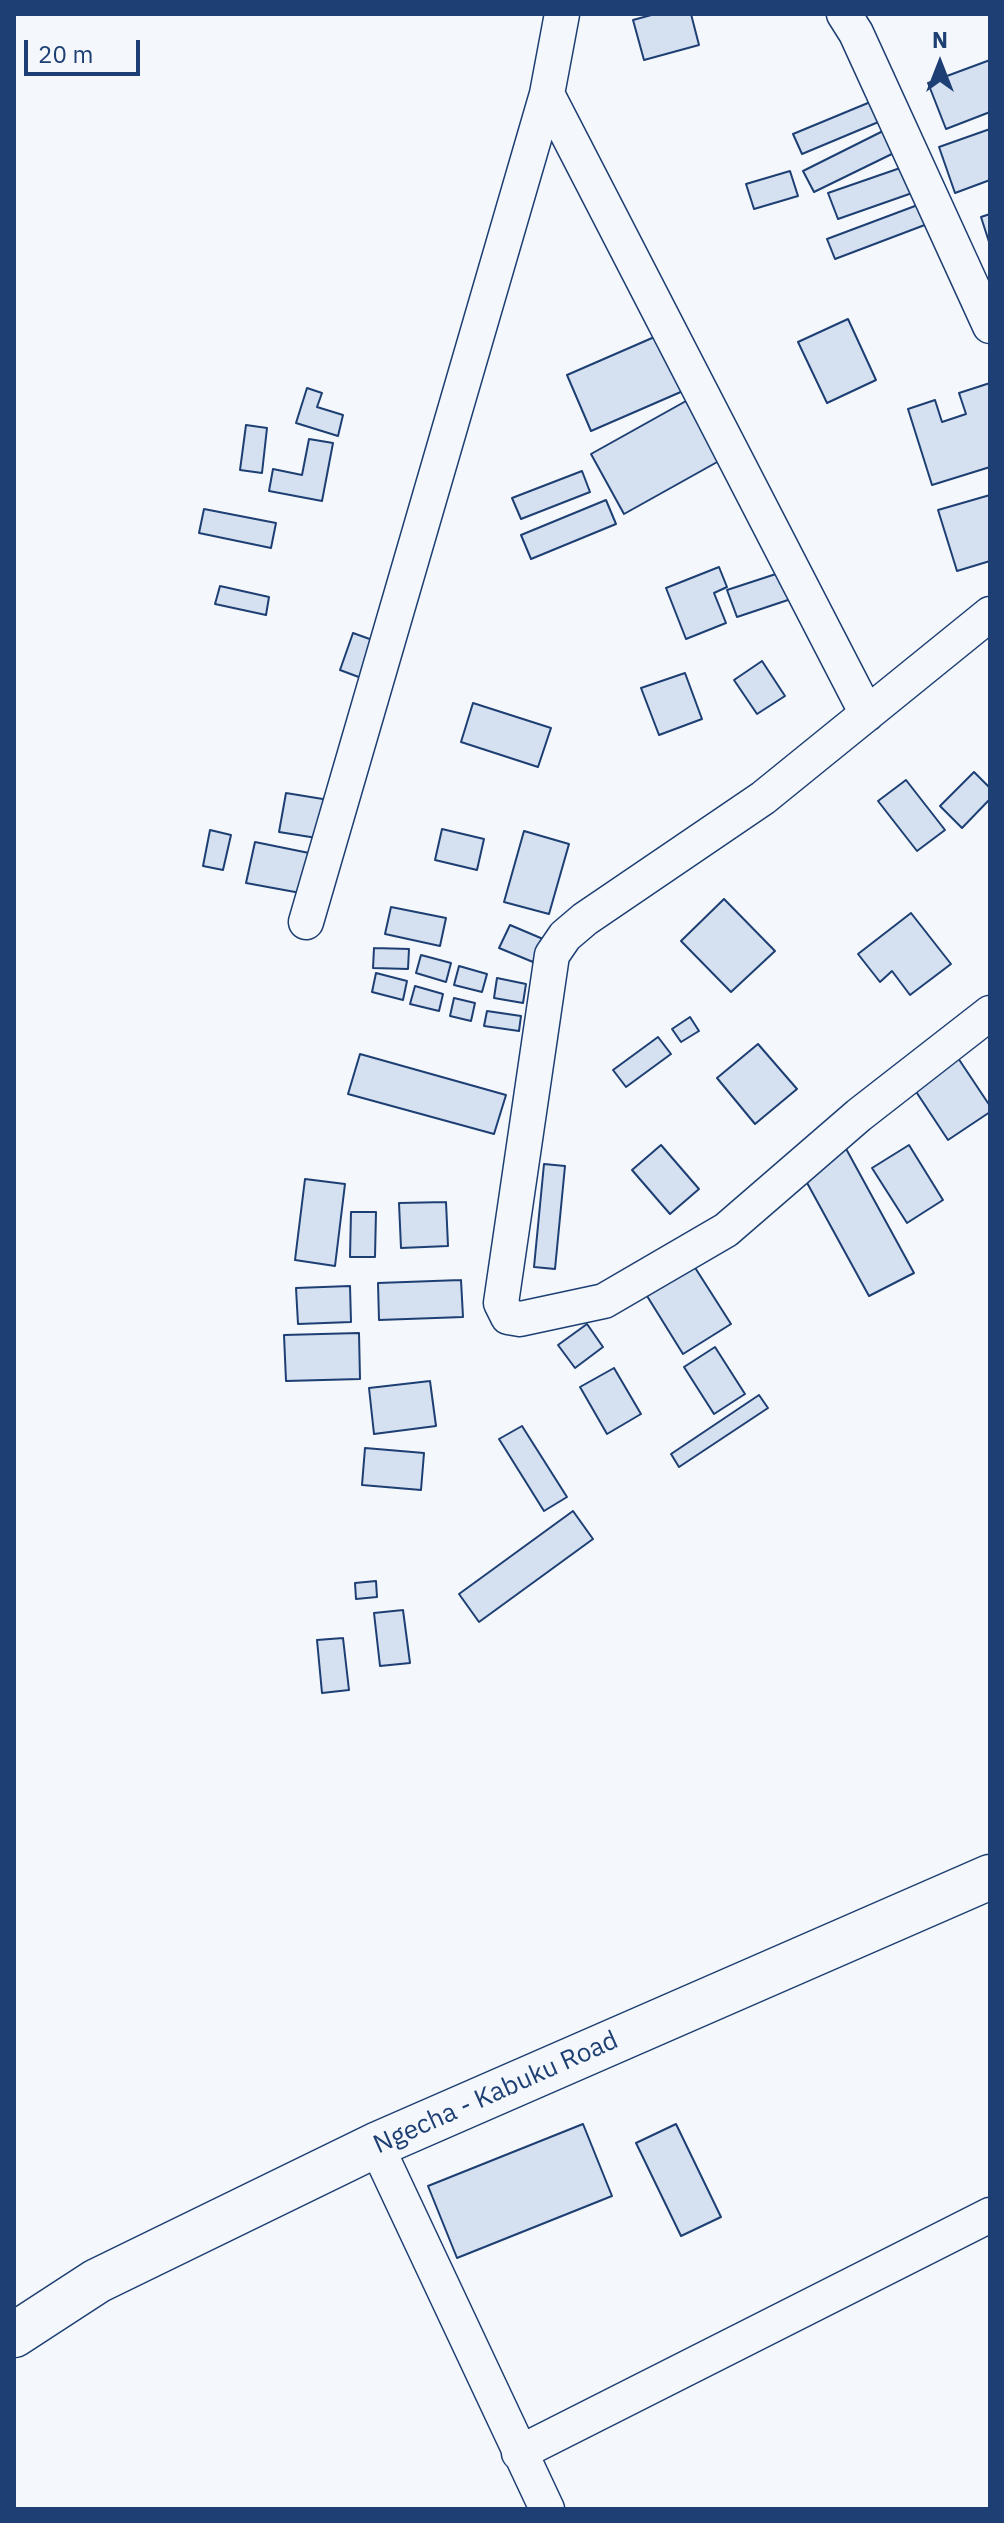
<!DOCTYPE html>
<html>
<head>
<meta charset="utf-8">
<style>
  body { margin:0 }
  #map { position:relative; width:1004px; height:2523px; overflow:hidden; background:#f4f7fb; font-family:"IBM Plex Sans",sans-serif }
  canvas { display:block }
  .frame { position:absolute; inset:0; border:16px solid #1d3f73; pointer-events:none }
  .north { position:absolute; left:900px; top:24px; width:80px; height:80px; -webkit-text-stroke:6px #f4f7fb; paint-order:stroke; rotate:0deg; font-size:22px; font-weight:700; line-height:32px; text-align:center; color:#1d3f73 }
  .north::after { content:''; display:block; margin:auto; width:28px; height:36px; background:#1d3f73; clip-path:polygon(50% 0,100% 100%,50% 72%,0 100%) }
  .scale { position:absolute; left:24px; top:40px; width:116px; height:36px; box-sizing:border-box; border:4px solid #1d3f73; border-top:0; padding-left:10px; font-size:24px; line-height:28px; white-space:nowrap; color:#1d3f73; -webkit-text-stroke:6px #f4f7fb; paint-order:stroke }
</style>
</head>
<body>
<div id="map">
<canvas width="1004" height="2523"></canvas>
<div class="frame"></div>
<div class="north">N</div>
<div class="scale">20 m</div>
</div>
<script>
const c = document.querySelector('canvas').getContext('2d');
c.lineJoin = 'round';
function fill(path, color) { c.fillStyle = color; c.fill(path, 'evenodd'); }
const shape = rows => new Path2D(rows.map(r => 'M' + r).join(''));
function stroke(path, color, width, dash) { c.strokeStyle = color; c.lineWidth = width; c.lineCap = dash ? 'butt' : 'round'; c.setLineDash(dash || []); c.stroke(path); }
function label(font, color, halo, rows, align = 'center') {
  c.font = font + ' "IBM Plex Sans",sans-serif'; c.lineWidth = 6; c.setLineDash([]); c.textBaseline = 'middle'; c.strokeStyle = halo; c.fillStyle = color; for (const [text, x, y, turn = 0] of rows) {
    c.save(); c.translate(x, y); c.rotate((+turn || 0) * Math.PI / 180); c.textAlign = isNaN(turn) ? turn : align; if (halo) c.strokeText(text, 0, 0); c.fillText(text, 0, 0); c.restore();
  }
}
const building = shape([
  [655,14,691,14,699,45,644,60,633,20,655,14],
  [990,60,990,112,946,129,928,83,990,60],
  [880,98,888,118,802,154,793,134,880,98],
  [887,129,898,151,814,192,803,171,887,129],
  [990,129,990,180,955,193,939,147,990,129],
  [906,166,915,192,838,219,828,193,906,166],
  [790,171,798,196,754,209,746,184,790,171],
  [923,203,930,223,835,259,827,239,923,203],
  [990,214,990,245,981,217,990,214],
  [848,319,876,380,827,403,798,342,848,319],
  [659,335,683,391,591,431,567,375,659,335],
  [990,383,990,467,932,485,908,409,935,400,942,422,966,414,959,393,990,383],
  [307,388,322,393,317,407,343,415,338,436,296,423,307,388],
  [686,401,719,461,624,514,591,454,686,401],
  [246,425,267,428,262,473,240,470,246,425],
  [309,439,333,443,322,501,269,491,273,469,302,475,309,439],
  [582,471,590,492,521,519,512,498,582,471],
  [990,495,990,561,957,571,938,510,990,495],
  [606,500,616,524,531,559,521,535,606,500],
  [204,509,276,523,271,548,199,533,204,509],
  [719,567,727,587,714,593,726,623,686,639,666,588,719,567],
  [782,572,791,599,737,617,727,590,782,572],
  [220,586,269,597,266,615,215,604,220,586],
  [353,633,378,642,364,679,340,670,353,633],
  [762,661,785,696,757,714,734,680,762,661],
  [685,673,702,719,659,735,641,688,685,673],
  [473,703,551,728,538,767,461,742,473,703],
  [974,772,990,788,990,799,962,828,940,806,974,772],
  [906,780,945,830,917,851,878,801,906,780],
  [286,793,329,800,323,839,279,832,286,793],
  [442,829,484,839,477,870,435,860,442,829],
  [210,830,231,835,223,870,203,866,210,830],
  [524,831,569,844,549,914,504,902,524,831],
  [255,842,314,854,306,894,246,883,255,842],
  [724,899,775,951,731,992,681,941,724,899],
  [391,907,446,918,440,946,385,934,391,907],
  [911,913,951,964,910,995,892,971,880,982,858,954,911,913],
  [510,925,543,939,533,962,499,948,510,925],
  [374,948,409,949,408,969,373,968,374,948],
  [421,955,451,963,446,982,416,973,421,955],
  [459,966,487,974,482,992,454,985,459,966],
  [376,973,407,981,403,1000,372,992,376,973],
  [497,978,526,984,523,1003,494,998,497,978],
  [415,986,443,994,439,1011,410,1004,415,986],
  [454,998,475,1003,471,1021,450,1016,454,998],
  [487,1011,521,1016,519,1031,484,1026,487,1011],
  [690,1017,699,1031,681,1042,672,1029,690,1017],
  [658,1037,671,1054,626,1087,613,1070,658,1037],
  [758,1044,797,1089,755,1124,717,1078,758,1044],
  [952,1049,990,1106,990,1112,948,1140,907,1078,952,1049],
  [360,1054,506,1095,494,1134,348,1094,360,1054],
  [661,1145,699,1189,670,1214,632,1170,661,1145],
  [844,1145,914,1273,869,1296,800,1170,844,1145],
  [909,1145,943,1200,907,1223,872,1168,909,1145],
  [544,1164,565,1166,555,1269,534,1267,544,1164],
  [305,1179,345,1184,335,1266,295,1260,305,1179],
  [446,1202,448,1246,401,1248,399,1203,446,1202],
  [351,1212,376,1212,375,1257,350,1257,351,1212],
  [694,1266,731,1324,683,1354,647,1296,694,1266],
  [461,1280,463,1317,379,1320,378,1283,461,1280],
  [350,1286,351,1322,298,1324,296,1288,350,1286],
  [587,1324,603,1347,575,1368,558,1345,587,1324],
  [359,1333,360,1379,286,1381,284,1335,359,1333],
  [715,1347,745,1394,714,1414,684,1367,715,1347],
  [614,1368,641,1414,607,1434,580,1387,614,1368],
  [430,1381,436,1426,374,1434,369,1388,430,1381],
  [759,1395,768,1408,679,1467,671,1454,759,1395],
  [522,1426,567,1497,544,1511,499,1439,522,1426],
  [365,1448,424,1453,421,1490,362,1485,365,1448],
  [573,1511,593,1539,479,1622,459,1594,573,1511],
  [376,1581,377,1597,356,1599,355,1583,376,1581],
  [403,1610,410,1663,380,1666,374,1613,403,1610],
  [343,1638,349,1690,322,1693,317,1640,343,1638],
  [583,2124,612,2196,457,2258,428,2186,583,2124],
  [676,2124,721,2217,681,2236,636,2143,676,2124]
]);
const minor = shape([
  [844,14,856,33,990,326],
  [547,94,867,714],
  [990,614,763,798,585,919,565,936,552,955,501,1303,508,1317,520,1319,604,1301,726,1230,859,1115,990,1013],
  [306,922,547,94,562,14],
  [376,2145,547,2509],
  [519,2453,990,2215]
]);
const tertiary = shape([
  [14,2335,97,2281,376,2145,990,1877]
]);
const streetNames = [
  ["Ngecha - Kabuku Road",496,2093,-24]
];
fill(building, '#d5e0f0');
stroke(building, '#1d3f73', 2);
stroke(minor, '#1d3f73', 37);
stroke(tertiary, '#1d3f73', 47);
stroke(minor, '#f4f7fb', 34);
stroke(tertiary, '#f4f7fb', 44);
label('26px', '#1d3f73', '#f4f7fb', streetNames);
</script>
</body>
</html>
